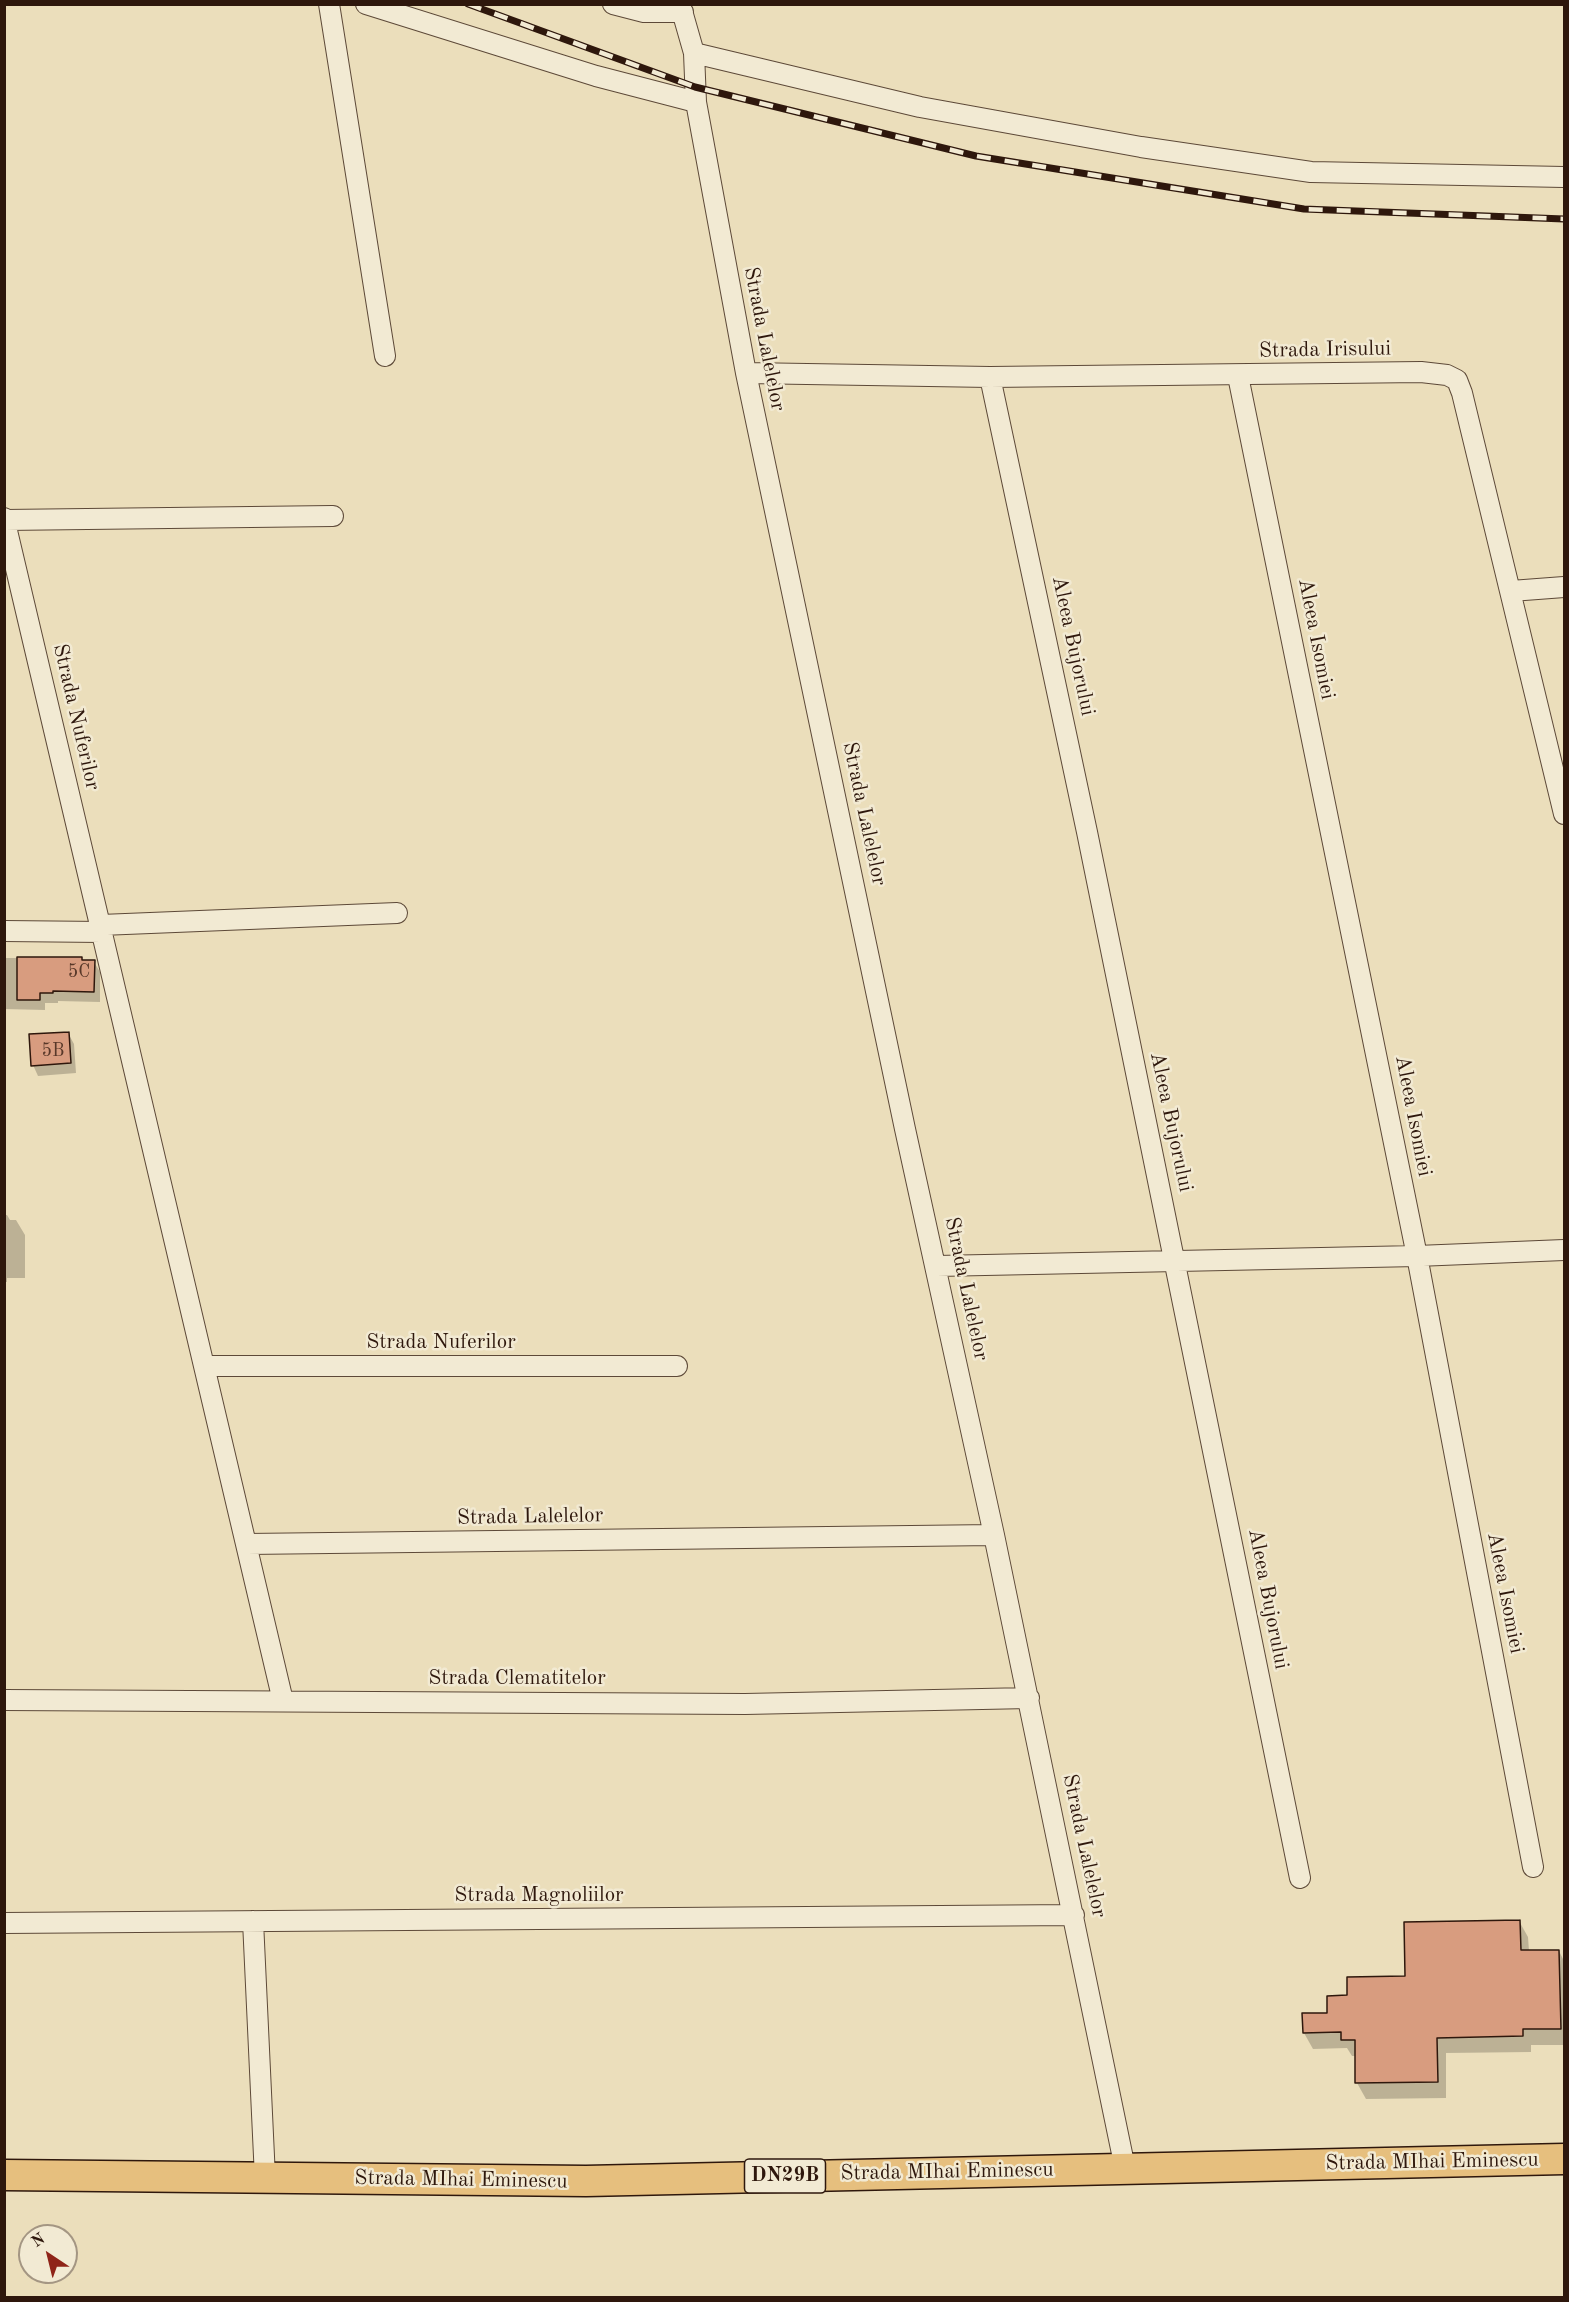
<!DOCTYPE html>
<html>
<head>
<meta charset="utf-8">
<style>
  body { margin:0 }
  #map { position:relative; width:1569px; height:2302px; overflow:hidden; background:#ebdebb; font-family:"Old Standard TT",serif }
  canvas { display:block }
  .frame { position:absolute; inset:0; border:6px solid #2e170c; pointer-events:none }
  .north { position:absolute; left:18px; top:2224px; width:60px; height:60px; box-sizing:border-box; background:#f2ead3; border:2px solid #a49683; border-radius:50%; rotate:325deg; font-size:16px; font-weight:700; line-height:24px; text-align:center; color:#2e170c }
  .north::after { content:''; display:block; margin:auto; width:21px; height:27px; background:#8f2418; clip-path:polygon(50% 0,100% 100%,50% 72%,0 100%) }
</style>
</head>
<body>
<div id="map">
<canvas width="1569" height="2302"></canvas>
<div class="frame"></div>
<div class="north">N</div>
</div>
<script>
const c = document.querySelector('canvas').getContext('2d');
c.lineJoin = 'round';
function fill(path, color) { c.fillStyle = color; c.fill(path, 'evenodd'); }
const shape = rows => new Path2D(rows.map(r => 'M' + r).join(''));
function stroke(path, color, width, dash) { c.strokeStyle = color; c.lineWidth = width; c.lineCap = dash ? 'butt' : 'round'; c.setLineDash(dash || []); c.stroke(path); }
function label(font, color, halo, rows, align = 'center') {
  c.font = font + ' "Old Standard TT",serif'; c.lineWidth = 5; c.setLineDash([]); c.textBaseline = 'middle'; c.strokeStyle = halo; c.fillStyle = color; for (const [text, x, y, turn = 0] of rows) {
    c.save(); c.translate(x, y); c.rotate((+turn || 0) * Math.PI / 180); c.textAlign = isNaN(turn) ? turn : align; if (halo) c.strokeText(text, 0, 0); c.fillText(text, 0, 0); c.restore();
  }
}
const shadow = shape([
  [4,958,81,958,83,962,94,962,100,972,100,1002,58,1001,58,1003,45,1003,45,1010,4,1009],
  [68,1033,74,1044,76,1073,38,1076,33,1065],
  [4,1215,7,1215,10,1220,16,1220,25,1235,25,1278,7,1278,7,1282,4,1282],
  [1519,1921,1528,1937,1529,1951,1559,1951,1564,1961,1564,2045,1531,2045,1531,2052,1446,2053,1446,2098,1366,2099,1357,2083,1357,2056,1352,2056,1347,2048,1313,2049,1304,2033,1349,1997,1406,1978]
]);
const building = shape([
  [17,957,82,957,82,960,95,960,94,992,53,991,53,993,40,993,40,1000,17,1000,17,957],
  [69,1032,71,1063,31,1066,29,1034,69,1032],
  [1520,1920,1521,1950,1559,1950,1561,2029,1523,2029,1523,2036,1437,2038,1438,2082,1355,2083,1355,2040,1341,2040,1341,2032,1303,2033,1302,2013,1327,2013,1327,1996,1347,1995,1347,1977,1405,1976,1404,1922,1520,1920]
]);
const minor = shape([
  [329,4,385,356],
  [366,4,596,76,696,102],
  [613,4,644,12,683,12],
  [680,4,694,53,696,102,746,373,905,1129,994,1535,1125,2168],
  [694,53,920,107,1141,147,1311,172,1564,177],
  [746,373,990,377,1421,372,1447,375,1457,380,1462,393,1564,814],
  [1238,376,1417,1256,1533,1867],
  [990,377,1087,832,1300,1878],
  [4,518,283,1701],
  [5,520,333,516],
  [1511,591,1564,587],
  [101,925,397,913],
  [4,931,102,932],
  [937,1266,1417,1256,1564,1250],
  [205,1366,677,1366],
  [247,1544,994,1535],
  [4,1700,745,1704,1029,1698],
  [253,1921,265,2178],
  [4,1923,1074,1915]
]);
const primary = shape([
  [4,2175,586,2181,1564,2159]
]);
const rail = shape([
  [468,4,695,87,976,156,1304,209,1564,219]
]);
const numberNames = [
  ["5C",79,972],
  ["5B",53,1051]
];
const shields = [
  [785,2176,81]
];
const shieldNames = [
  ["DN29B",785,2176]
];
const streetNames = [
  ["Strada Lalelelor",764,339,79],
  ["Strada Irisului",1325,350,-1],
  ["Aleea Isomiei",1316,639,79],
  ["Aleea Bujorului",1073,646,78],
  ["Strada Nuferilor",76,717,77],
  ["Strada Lalelelor",864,814,78],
  ["Aleea Isomiei",1413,1116,79],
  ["Aleea Bujorului",1171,1122,78],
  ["Strada Lalelelor",966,1289,78],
  ["Strada Nuferilor",441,1342],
  ["Strada Lalelelor",530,1517,-1],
  ["Aleea Isomiei",1505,1593,79],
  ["Aleea Bujorului",1268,1599,79],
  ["Strada Clematitelor",517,1678],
  ["Strada Lalelelor",1084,1846,78],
  ["Strada Magnoliilor",539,1895],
  ["Strada MIhai Eminescu",1432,2162,-1],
  ["Strada MIhai Eminescu",947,2172,-1],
  ["Strada MIhai Eminescu",461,2180,1]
];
fill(shadow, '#0003');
fill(building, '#d89c7f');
stroke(building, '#2e170c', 1.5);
stroke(minor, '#5d4938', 22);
stroke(primary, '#2e170c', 33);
stroke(minor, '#f2ead3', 20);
stroke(primary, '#e6bf7e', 30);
stroke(rail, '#2e170c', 7);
stroke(rail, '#f2ead3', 4.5, [14]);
label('18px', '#583829', null, numberNames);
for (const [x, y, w] of shields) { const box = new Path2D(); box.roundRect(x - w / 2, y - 17, w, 34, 4.5); c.fillStyle = '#f2ead3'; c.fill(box); stroke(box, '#2e170c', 1.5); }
label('bold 20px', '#2e170c', null, shieldNames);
label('21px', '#2e170c', '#f2ead3', streetNames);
</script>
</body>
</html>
